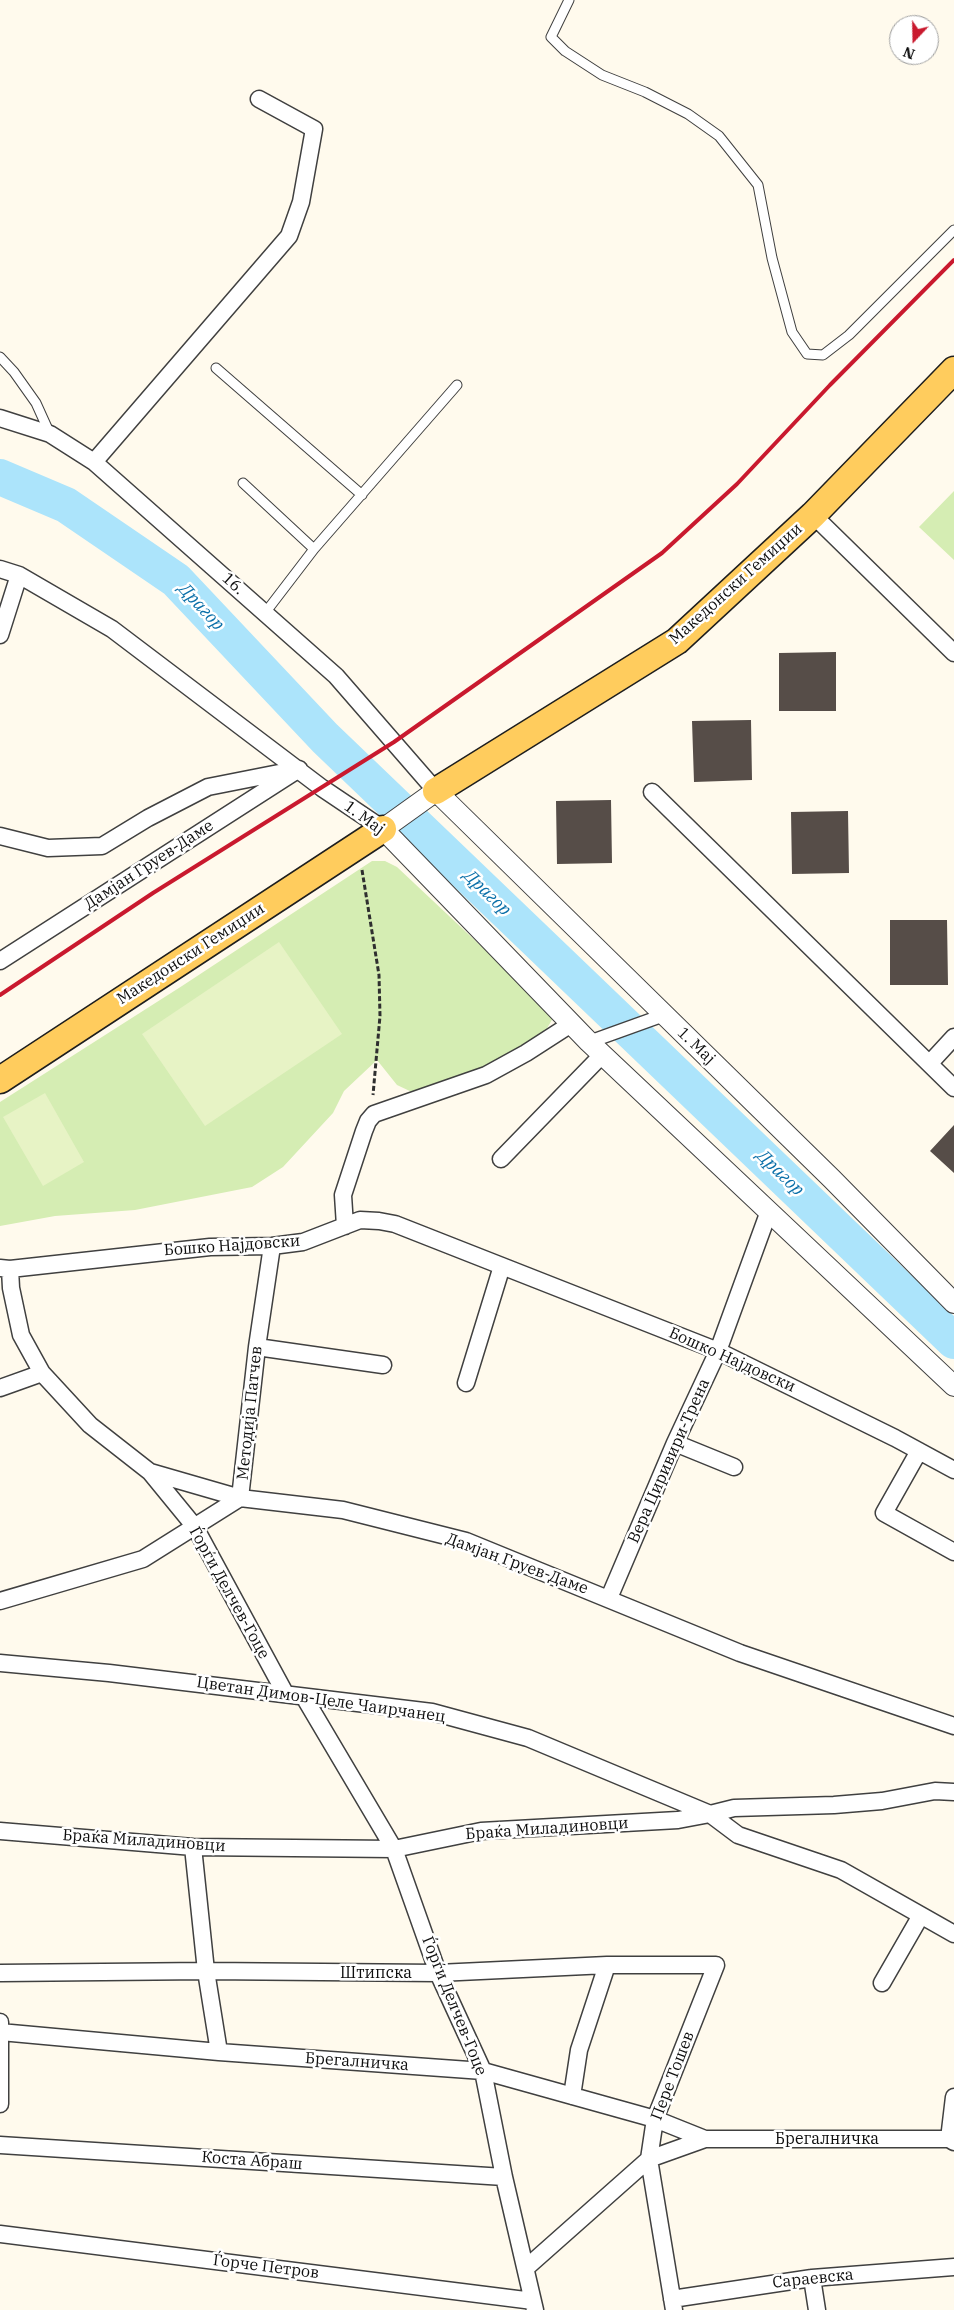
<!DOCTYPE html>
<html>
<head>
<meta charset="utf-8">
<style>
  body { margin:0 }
  #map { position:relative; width:954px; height:2310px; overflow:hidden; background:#fffaed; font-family:"IBM Plex Serif",serif }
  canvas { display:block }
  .north { position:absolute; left:889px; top:15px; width:50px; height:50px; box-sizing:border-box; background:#fff; border:1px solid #9e9e9e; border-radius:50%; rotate:201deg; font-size:14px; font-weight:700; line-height:20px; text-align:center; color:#0d0d0d }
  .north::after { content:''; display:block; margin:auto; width:18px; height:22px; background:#c9192e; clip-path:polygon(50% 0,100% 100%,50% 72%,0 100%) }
</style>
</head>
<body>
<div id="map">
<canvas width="954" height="2310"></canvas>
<div class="north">N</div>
</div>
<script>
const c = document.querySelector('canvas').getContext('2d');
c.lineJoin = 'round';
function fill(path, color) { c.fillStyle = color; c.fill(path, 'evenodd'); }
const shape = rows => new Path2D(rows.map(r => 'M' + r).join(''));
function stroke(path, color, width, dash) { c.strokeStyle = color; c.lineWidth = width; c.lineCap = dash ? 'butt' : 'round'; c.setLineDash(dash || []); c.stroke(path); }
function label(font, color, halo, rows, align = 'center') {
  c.font = font + ' "IBM Plex Serif",serif'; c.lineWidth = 5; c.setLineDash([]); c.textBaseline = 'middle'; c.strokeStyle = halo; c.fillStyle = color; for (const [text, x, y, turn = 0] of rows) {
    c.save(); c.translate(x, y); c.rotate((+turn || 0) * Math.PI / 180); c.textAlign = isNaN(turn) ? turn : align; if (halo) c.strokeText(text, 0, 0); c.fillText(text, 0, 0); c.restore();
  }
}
const green = shape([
  [954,491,954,560,919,527],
  [372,861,385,861,397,867,516,979,553,1018,546,1030,520,1048,477,1070,414,1093,397,1085,377,1060,344,1091,333,1113,283,1167,252,1187,135,1210,55,1216,0,1226,0,1102,182,986]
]);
const pitch = shape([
  [279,942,342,1034,205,1126,142,1034],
  [45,1093,84,1162,43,1186,3,1117]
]);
const river = shape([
  [0,477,66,505,176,580,325,738,954,1341]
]);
const building = shape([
  [836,652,836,711,779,711,779,653],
  [751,720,752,780,694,782,692,721],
  [611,800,612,863,557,864,556,801],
  [848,811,849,873,792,874,791,812],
  [890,920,947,920,948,985,890,985],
  [954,1125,954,1173,930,1151]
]);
const path = shape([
  [362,870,379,975,380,1016,373,1095]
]);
const service = shape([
  [569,0,551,37,565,51,602,75,645,92,688,114,719,136,758,185,772,258,792,332,807,354,823,355,849,335,954,230],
  [0,357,14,372,36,403,50,434],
  [216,368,362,495],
  [243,483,314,549],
  [265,613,314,549,457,385]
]);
const pedestrian = shape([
  [589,1042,664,1015]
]);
const minor = shape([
  [0,418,50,434,94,462,336,676,436,791],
  [94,462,289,236,301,202,314,129,259,99],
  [813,515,954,653],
  [0,569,19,575,112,629,322,788,383,829],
  [0,635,19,575],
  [652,792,954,1088],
  [0,836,48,848,102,846,148,818,208,787,289,771],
  [0,961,299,769],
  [930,1063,954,1037],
  [501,1159,603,1054],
  [345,1226,343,1195,364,1131,368,1121,374,1114,486,1075,526,1053,571,1024],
  [0,1268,10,1269,11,1288,21,1335,42,1373,90,1425,150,1472,240,1498,343,1510,466,1541,740,1653,954,1726],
  [10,1269,210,1247,272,1246,303,1242,360,1220,379,1221,395,1224,718,1351,895,1438,954,1470],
  [257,1347,383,1365],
  [466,1383,502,1266],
  [0,1388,42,1373],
  [675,1443,734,1467],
  [919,1451,884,1513,954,1552],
  [150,1472,195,1527,285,1693],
  [609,1598,675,1443,718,1351,769,1211],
  [0,1601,143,1559,240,1498,257,1347,272,1246],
  [0,1663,109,1673,432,1712,528,1738,710,1814,734,1808,834,1805,882,1801,935,1791,954,1792],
  [304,1697,394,1849,438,1973,483,2071,504,2177,535,2310],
  [0,1831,193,1847,394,1849,481,1831,678,1820,710,1814,738,1835,841,1870,954,1934],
  [193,1847,206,1971,219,2052],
  [0,1973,206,1971,438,1973,607,1965,716,1965,655,2119,649,2159,674,2310],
  [882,1983,920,1917],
  [0,2032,219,2052,483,2071,655,2119,705,2139],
  [572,2096,579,2050,607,1965],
  [954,2097,949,2139,954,2142],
  [0,2104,0,2022],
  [0,2145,504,2177],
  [0,2234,533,2301],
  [526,2268,649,2159,705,2139,954,2139],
  [812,2278,817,2310],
  [672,2299,812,2278,954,2267]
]);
const tertiary = shape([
  [954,1303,832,1179,436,791,383,829,589,1042,954,1386]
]);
const primary = shape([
  [436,791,677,641,813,515,954,370],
  [0,1080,383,829]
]);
const rail = shape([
  [0,995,153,893,394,742,662,553,737,484,830,385,954,260]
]);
const streetNames = [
  ["16.",233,584,42],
  ["Македонски Гемиџии",736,584,-42],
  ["1. Мај",364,818,36],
  ["Дамјан Груев-Даме",149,865,-33],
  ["Македонски Гемиџии",191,954,-33],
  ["1. Мај",696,1046,44],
  ["Бошко Најдовски",232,1246,-4],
  ["Бошко Најдовски",732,1360,24],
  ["Методија Патчев",250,1413,-84],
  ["Вера Циривири-Трена",669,1461,-66],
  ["Дамјан Груев-Даме",517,1564,20],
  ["Ѓорѓи Делчев-Гоце",229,1593,61],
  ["Цветан Димов-Целе Чаирчанец",321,1700,8],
  ["Браќа Миладиновци",547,1829,-4],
  ["Браќа Миладиновци",144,1841,4],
  ["Штипска",376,1973],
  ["Ѓорѓи Делчев-Гоце",454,2006,68],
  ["Брегалничка",357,2062,4],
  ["Пере Тошев",673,2076,-69],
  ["Брегалничка",827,2139],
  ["Коста Абраш",252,2161,4],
  ["Ѓорче Петров",266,2267,7],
  ["Сараевска",813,2279,-6]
];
const waterNames = [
  ["Драгор",201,607,47],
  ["Драгор",487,893,44],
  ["Драгор",780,1173,44]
];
fill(green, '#d5edb3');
fill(pitch, '#e7f3c5');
stroke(river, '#ace4fb', 36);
fill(building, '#564d48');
stroke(service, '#404040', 11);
stroke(pedestrian, '#404040', 15);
stroke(minor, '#404040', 19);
stroke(tertiary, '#404040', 22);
stroke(primary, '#1e1e1e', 29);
stroke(path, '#2f2f2f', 3, [5, 2.5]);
stroke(service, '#fff', 9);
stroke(pedestrian, '#fff', 12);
stroke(minor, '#fff', 16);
stroke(tertiary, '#fff', 20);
stroke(primary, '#ffcc5d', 26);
stroke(rail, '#c9192e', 4);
label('16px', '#0d0d0d', '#fff', streetNames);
label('italic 18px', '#0b70a9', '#fff', waterNames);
</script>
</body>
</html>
